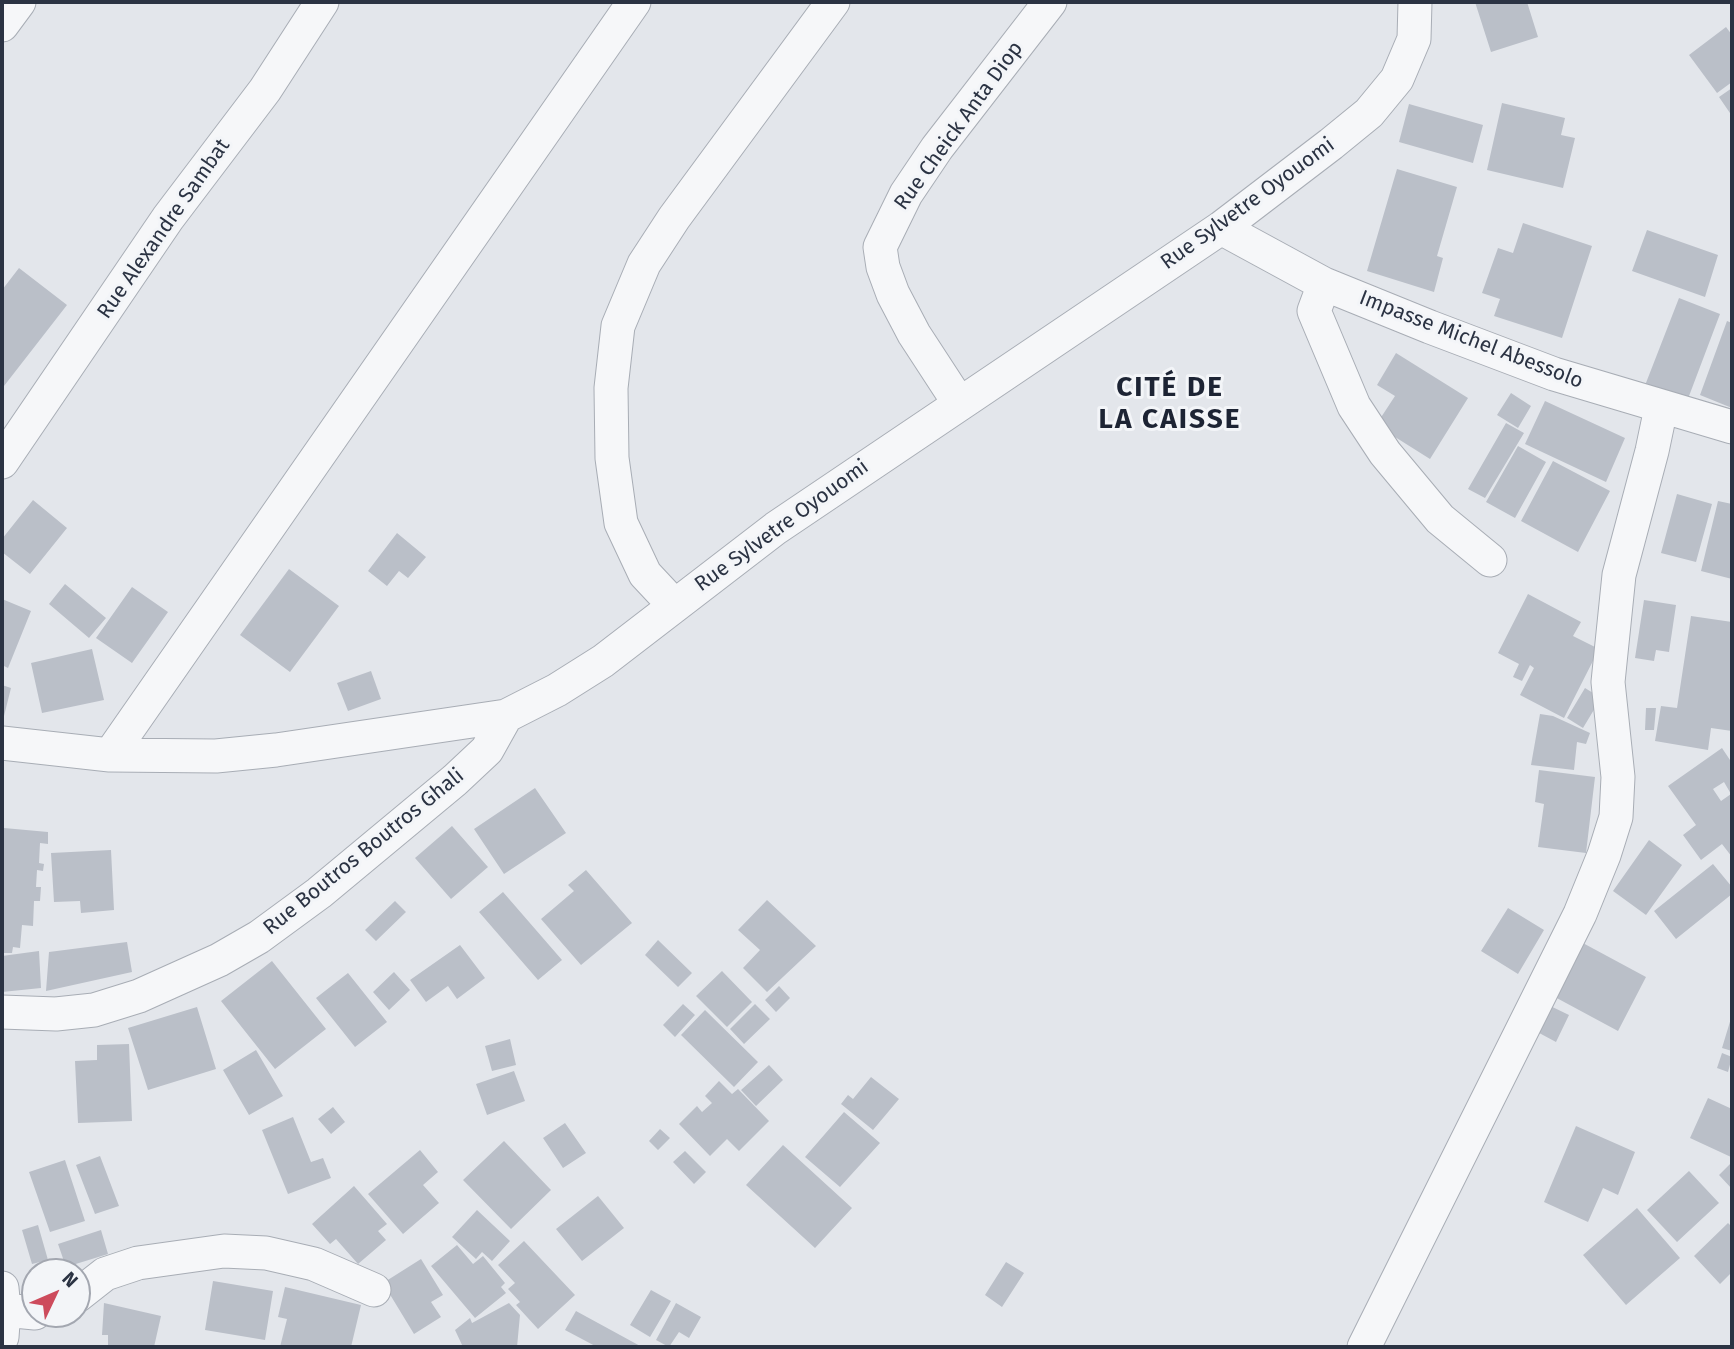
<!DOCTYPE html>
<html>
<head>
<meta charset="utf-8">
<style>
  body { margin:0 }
  #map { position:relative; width:1734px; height:1349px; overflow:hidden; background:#e3e6eb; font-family:"Fira Sans",sans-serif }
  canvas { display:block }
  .frame { position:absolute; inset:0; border:4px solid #2b3343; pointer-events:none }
  .north { position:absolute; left:21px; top:1258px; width:70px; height:70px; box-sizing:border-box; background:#f3f5f8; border:2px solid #a3a7b0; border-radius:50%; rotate:46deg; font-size:19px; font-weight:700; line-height:28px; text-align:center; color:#2b3343 }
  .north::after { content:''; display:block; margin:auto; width:24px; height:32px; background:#cd4b5c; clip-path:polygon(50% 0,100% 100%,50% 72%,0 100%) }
</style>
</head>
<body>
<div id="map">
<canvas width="1734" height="1349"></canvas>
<div class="frame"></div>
<div class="north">N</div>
</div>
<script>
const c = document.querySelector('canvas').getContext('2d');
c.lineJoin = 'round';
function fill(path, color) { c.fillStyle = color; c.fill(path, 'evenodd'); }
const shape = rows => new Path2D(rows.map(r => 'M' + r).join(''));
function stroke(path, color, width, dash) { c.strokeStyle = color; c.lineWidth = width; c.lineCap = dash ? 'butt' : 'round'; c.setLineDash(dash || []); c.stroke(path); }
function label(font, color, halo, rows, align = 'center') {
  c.font = font + ' "Fira Sans",sans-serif'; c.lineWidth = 6; c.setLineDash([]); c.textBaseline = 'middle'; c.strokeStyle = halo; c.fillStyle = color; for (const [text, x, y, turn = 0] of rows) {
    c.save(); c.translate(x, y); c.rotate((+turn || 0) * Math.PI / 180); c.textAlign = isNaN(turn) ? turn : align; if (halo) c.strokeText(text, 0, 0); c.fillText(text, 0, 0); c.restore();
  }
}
const building = shape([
  [1475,2,1527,2,1538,37,1491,52],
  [1726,27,1732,35,1732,82,1717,93,1689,55],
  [1732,88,1732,116,1719,97],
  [1502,103,1565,118,1561,135,1575,138,1563,188,1487,170],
  [1409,104,1483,125,1473,163,1399,142],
  [1397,169,1457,187,1437,256,1443,258,1434,292,1367,271],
  [1523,223,1592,246,1562,338,1494,316,1500,299,1482,293,1498,248,1513,253],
  [1647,230,1718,255,1705,297,1632,271],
  [19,268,67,305,4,386,2,290],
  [1679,298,1720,314,1686,404,1644,388],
  [1727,321,1732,323,1732,408,1700,395],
  [1396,353,1468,398,1430,459,1376,425,1395,396,1377,385],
  [1511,393,1531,406,1518,428,1497,415],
  [1545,401,1625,438,1606,482,1525,444],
  [1506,423,1524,433,1485,498,1468,489],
  [1518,446,1546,462,1515,518,1486,502],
  [1553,461,1610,491,1578,552,1521,521],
  [1677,494,1712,504,1696,562,1661,553],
  [33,500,67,528,30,574,2,552,2,539],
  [1718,501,1732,504,1732,579,1701,571],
  [397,533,426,557,408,578,399,571,387,586,368,571],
  [289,569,339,606,290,672,240,635],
  [65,584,106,618,89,638,49,604],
  [132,587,168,612,132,663,96,638],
  [1528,594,1581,622,1573,636,1599,649,1564,718,1520,695,1534,668,1530,665,1522,681,1513,677,1519,664,1498,653],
  [2,599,31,611,8,668,2,665],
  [1644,600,1676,605,1669,652,1656,650,1654,661,1635,658],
  [1691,616,1732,622,1732,731,1711,728,1708,750,1655,741,1661,706,1677,708],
  [92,649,104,700,42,713,31,663],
  [371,671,381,699,348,711,337,683],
  [2,685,11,688,3,720,2,719],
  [1585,688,1601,698,1583,728,1567,718],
  [1646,708,1656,708,1654,730,1645,730],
  [1540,714,1553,716,1590,733,1586,744,1577,742,1574,770,1531,765],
  [1722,748,1732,763,1732,857,1722,844,1701,860,1683,835,1696,825,1668,786],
  [1724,782,1731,794,1721,801,1713,789],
  [1539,770,1595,777,1586,853,1538,847,1544,804,1535,802],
  [535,788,566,833,504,874,474,829],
  [452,826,488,867,451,899,415,858],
  [4,828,48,832,48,844,40,843,39,863,44,864,43,871,37,870,36,887,41,887,40,901,34,901,33,926,22,925,20,948,13,947,12,953,3,953,2,949],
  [1649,840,1682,865,1646,915,1613,891],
  [111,850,114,910,81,913,80,901,54,902,51,853],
  [1713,864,1732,887,1732,894,1676,939,1654,911],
  [586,870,632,923,581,965,541,919,574,891,568,885],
  [503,892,562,960,538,980,479,912],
  [767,900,816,946,767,992,743,968,760,950,738,930],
  [395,901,406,912,376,941,365,930],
  [1508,908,1544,930,1518,974,1481,951],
  [658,940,692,973,678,987,645,955],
  [127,942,132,972,46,991,49,952],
  [1581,942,1646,977,1618,1031,1553,996],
  [460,945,485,978,457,999,448,986,426,1002,410,980],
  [39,951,41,988,2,992,2,956],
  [272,961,326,1029,275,1069,221,1001],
  [722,971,752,1002,727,1027,696,996],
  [394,972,410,990,389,1010,373,992],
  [348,973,387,1022,355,1047,316,998],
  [779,986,790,998,776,1012,765,1000],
  [1540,1001,1569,1015,1556,1042,1528,1027],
  [683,1004,695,1015,675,1037,663,1025],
  [755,1004,770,1019,744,1044,730,1029],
  [197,1007,216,1069,148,1090,128,1028],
  [705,1010,758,1062,734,1087,681,1035],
  [1732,1015,1732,1051,1722,1048],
  [510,1039,516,1065,492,1071,485,1046],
  [129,1044,132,1121,78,1123,75,1061,97,1060,97,1045],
  [256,1050,283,1096,249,1115,223,1070],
  [1722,1053,1732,1057,1728,1072,1717,1068],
  [769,1065,783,1080,756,1106,741,1090],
  [514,1071,525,1101,487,1115,476,1084],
  [871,1077,899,1099,873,1130,841,1104,848,1095,853,1099],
  [719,1081,732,1094,738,1089,769,1121,739,1151,727,1139,710,1156,679,1124,697,1106,702,1112,712,1103,705,1096],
  [1708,1098,1732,1109,1731,1157,1690,1138],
  [333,1107,345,1122,331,1134,318,1119],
  [844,1112,880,1143,840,1187,805,1157],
  [293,1117,311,1162,323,1158,331,1178,288,1194,262,1130],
  [565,1123,586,1153,563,1168,543,1138],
  [1576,1126,1635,1152,1618,1195,1603,1188,1588,1222,1544,1202],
  [660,1129,670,1138,658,1150,649,1141],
  [504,1141,551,1190,511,1229,463,1180],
  [783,1145,852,1208,815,1248,746,1185],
  [420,1150,438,1172,423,1185,439,1203,403,1234,368,1194],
  [685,1151,706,1172,694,1184,673,1162],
  [100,1156,119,1206,95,1214,76,1165],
  [65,1160,85,1221,50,1232,29,1172],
  [1732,1162,1732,1189,1719,1175],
  [1689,1171,1719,1203,1677,1242,1647,1210],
  [354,1186,387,1224,378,1231,386,1240,358,1264,336,1239,330,1244,312,1224],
  [598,1196,624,1228,582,1261,556,1229],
  [1637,1208,1680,1258,1626,1305,1583,1255],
  [477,1210,510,1241,492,1261,482,1252,476,1259,452,1237],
  [1728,1223,1732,1227,1732,1272,1720,1284,1694,1256],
  [38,1225,48,1260,32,1264,22,1230],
  [101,1230,108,1254,66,1267,58,1244],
  [524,1241,575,1295,538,1329,516,1305,520,1302,508,1289,515,1283,498,1265],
  [457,1245,473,1264,483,1256,505,1283,501,1287,506,1293,475,1318,431,1266],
  [421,1259,443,1295,431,1302,441,1317,414,1334,383,1283],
  [1006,1262,1024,1273,1002,1307,985,1295],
  [213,1281,273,1291,265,1340,205,1330],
  [285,1287,361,1305,351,1347,280,1347,287,1319,278,1317],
  [651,1290,671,1301,650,1337,630,1325],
  [104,1303,161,1316,154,1347,108,1347,108,1335,102,1335],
  [509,1303,520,1315,517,1347,463,1347,455,1330,470,1318,472,1323],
  [676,1303,701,1317,689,1338,679,1332,669,1347,656,1340],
  [576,1311,642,1347,597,1347,565,1330]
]);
const minor = shape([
  [2,25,19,2],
  [1221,228,1324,284,1430,327,1554,374,1732,427],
  [1324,284,1314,311,1354,406,1385,453,1440,519,1490,560],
  [959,403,914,334,893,294,883,267,880,247,906,194,937,148,1050,2],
  [2,462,168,218,265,90,322,2],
  [674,605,645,574,621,523,612,458,611,388,618,326,644,264,674,218,833,2],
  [2,743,110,755,216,756,276,750,506,716,557,690,603,661,776,528,1221,228,1331,144,1369,113,1397,79,1414,39,1415,2],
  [110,755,634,2],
  [2,1012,56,1014,94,1010,139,996,219,960,259,937,319,893,455,780,487,750,506,716],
  [2,1288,4,1310,2,1337],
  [77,1296,105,1274,138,1263,224,1251,266,1253,314,1264,374,1290],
  [4,1310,35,1313],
  [1364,1347,1580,914,1604,855,1616,817,1618,777,1608,682,1619,575,1652,451,1661,408]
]);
const streetNames = [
  ["Rue Cheick Anta Diop",959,126,-54],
  ["Rue Sylvetre Oyouomi",1248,204,-36],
  ["Rue Alexandre Sambat",164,229,-55],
  ["Impasse Michel Abessolo",1471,340,21],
  ["Rue Sylvetre Oyouomi",782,526,-36],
  ["Rue Boutros Boutros Ghali",364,852,-39]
];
const districtNames = [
  ["CITÉ DE",1170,388],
  ["LA CAISSE",1170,420]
];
fill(building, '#babfc8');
stroke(minor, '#a8adb5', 35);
stroke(minor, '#f6f7f9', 33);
label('21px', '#2b3343', '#f3f5f8', streetNames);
c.letterSpacing = '2px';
label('bold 28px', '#1d2434', '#f3f5f8', districtNames);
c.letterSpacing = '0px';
</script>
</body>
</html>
